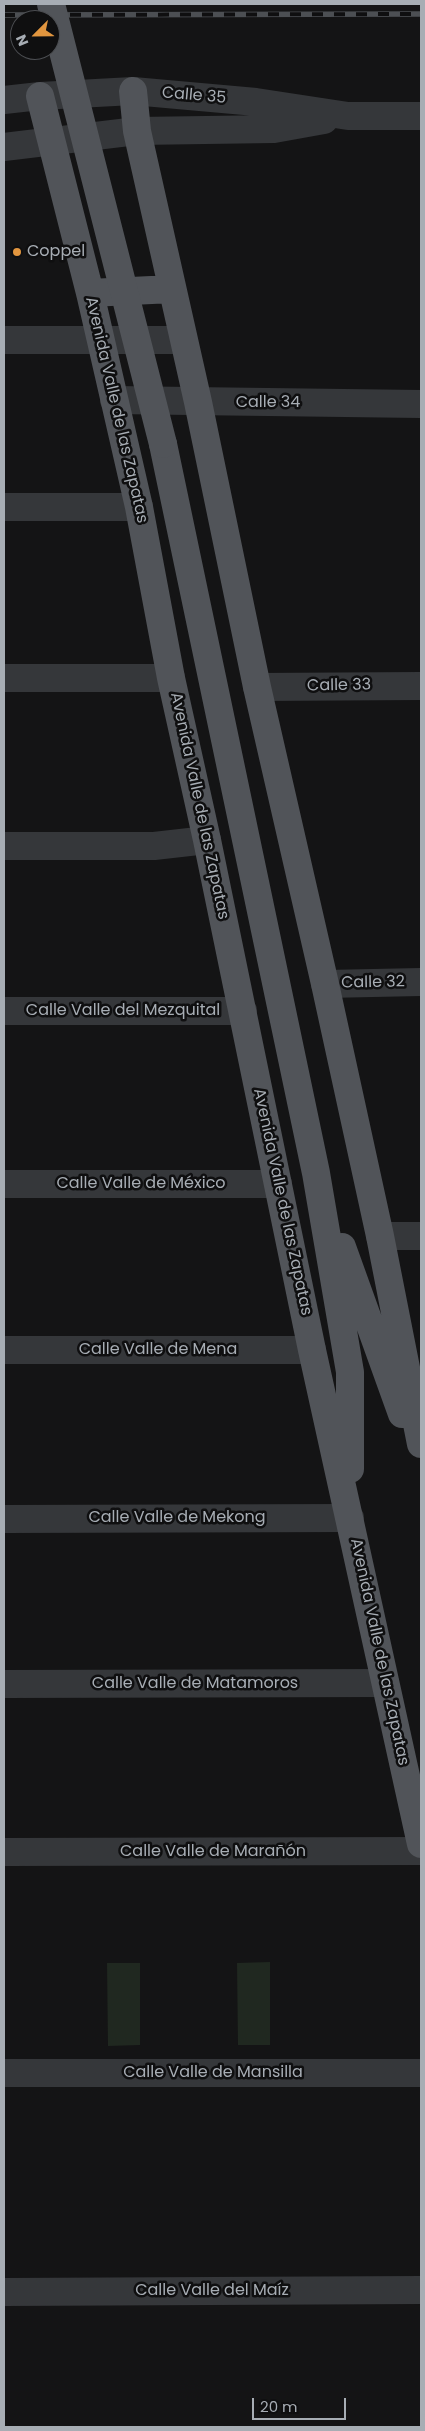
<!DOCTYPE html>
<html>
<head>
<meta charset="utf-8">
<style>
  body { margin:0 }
  #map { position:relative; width:425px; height:2431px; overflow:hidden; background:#141415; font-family:Poppins,sans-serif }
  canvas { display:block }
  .frame { position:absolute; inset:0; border:5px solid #a7adb4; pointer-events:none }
  .north { position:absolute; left:10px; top:10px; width:50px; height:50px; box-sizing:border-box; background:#0f0f10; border:1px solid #4c4e52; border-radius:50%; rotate:247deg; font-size:14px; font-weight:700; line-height:20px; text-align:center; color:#a7adb4 }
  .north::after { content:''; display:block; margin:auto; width:18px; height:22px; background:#e2963f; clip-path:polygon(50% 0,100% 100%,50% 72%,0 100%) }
  .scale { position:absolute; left:252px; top:2398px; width:94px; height:22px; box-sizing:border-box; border:2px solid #a7adb4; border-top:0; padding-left:6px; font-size:15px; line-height:18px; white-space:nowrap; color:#a7adb4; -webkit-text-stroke:4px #0f0f10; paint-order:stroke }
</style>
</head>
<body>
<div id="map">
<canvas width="425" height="2431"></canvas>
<div class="frame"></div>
<div class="north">N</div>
<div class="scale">20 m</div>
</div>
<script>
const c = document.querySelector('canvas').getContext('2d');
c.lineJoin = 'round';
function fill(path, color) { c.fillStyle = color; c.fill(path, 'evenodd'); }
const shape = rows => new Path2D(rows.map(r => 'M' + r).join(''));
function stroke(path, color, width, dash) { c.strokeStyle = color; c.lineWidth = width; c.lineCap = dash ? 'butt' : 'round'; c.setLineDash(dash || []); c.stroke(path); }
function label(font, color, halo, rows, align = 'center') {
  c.font = font + ' Poppins,sans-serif'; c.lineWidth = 5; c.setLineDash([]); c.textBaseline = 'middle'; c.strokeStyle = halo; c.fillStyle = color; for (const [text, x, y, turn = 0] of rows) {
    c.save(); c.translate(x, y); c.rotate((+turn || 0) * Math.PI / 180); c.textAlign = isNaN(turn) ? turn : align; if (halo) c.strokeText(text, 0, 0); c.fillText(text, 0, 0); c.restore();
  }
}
const green = shape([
  [270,1962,270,2045,238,2045,237,1963],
  [107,1963,140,1963,140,2045,108,2046]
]);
const minor = shape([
  [4,100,40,96,133,91,256,102,348,116,421,116],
  [4,147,137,131,274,129,324,120],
  [4,340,183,340],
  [114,400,421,404],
  [4,507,139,507],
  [4,678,171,678],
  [257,687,421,686],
  [4,846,154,846,207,840],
  [325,984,421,982],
  [4,1011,243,1011],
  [4,1184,278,1184],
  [380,1236,421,1236],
  [4,1350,312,1350],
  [4,1519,350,1518],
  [4,1684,385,1683],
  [4,1852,421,1851],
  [4,2073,421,2073],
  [4,2292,421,2290]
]);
const major = shape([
  [133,91,137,131,198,402,257,687,325,984,380,1236,421,1444],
  [40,96,90,293,139,507,171,678,207,840,312,1350,421,1844],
  [90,293,172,289],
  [163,444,316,1173,350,1372,350,1469],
  [342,1247,402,1414]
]);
const rail = shape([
  [4,15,421,14]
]);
const majorBridge = shape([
  [51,4,163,444]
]);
const markers = [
  [17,252,5,"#e2963f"]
];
const streetNames = [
  ["Calle 35",194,96,5],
  ["Calle 34",268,403],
  ["Avenida Valle de las Zapatas",116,410,77],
  ["Calle 33",339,686,-1],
  ["Avenida Valle de las Zapatas",199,806,78],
  ["Calle 32",373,983,-1],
  ["Calle Valle del Mezquital",123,1011],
  ["Calle Valle de México",141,1184],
  ["Avenida Valle de las Zapatas",282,1202,78],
  ["Calle Valle de Mena",158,1350],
  ["Calle Valle de Mekong",177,1518],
  ["Avenida Valle de las Zapatas",379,1652,78],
  ["Calle Valle de Matamoros",195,1684],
  ["Calle Valle de Marañón",213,1852],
  ["Calle Valle de Mansilla",213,2073],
  ["Calle Valle del Maíz",212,2291]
];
const poiNames = [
  ["Coppel",27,252]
];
fill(green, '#202820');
stroke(minor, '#35373a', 28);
stroke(major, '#515459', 28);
stroke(rail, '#4c4f53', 5.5);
stroke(rail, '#0f0f10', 4, [11]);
stroke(majorBridge, '#515459', 28);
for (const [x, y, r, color] of markers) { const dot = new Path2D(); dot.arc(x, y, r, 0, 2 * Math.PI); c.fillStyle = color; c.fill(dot); stroke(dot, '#0f0f10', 2); }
label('16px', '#a7adb4', '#0f0f10', streetNames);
label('16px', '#a7adb4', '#0f0f10', poiNames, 'left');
</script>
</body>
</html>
